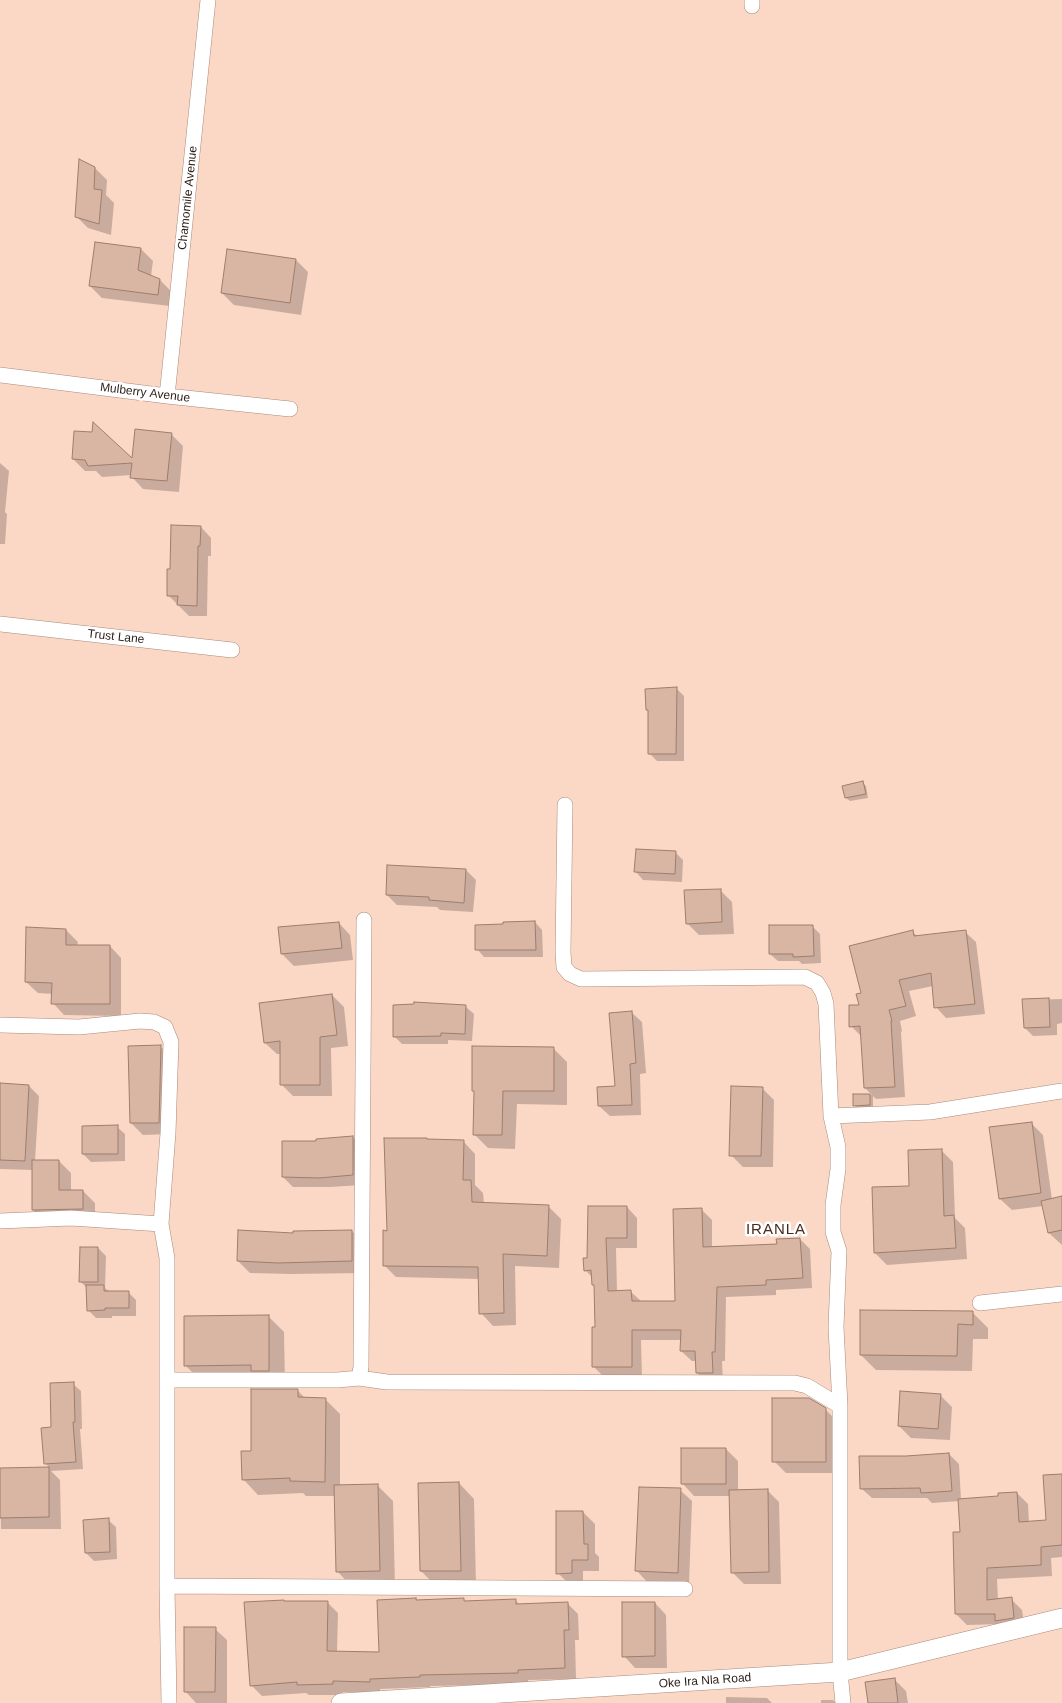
<!DOCTYPE html>
<html>
<head>
<meta charset="utf-8">
<style>
  body { margin:0 }
  canvas { display:block; background:#fbd7c5 }
</style>
</head>
<body>
<canvas width="1062" height="1703"></canvas>
<script>
const c = document.querySelector('canvas').getContext('2d');
c.lineJoin = 'round';
function fill(path, color) { c.fillStyle = color; c.fill(path, 'evenodd'); }
const shape = rows => new Path2D(rows.map(r => 'M' + r).join(''));
function stroke(path, color, width, dash) { c.strokeStyle = color; c.lineWidth = width; c.lineCap = dash ? 'butt' : 'round'; c.setLineDash(dash || []); c.stroke(path); }
function label(font, color, halo, rows, align = 'center') {
  c.font = font + ' Helvetica,sans-serif'; c.lineWidth = 5; c.setLineDash([]); c.textBaseline = 'middle'; c.strokeStyle = halo; c.fillStyle = color; for (const [text, x, y, turn = 0] of rows) {
    c.save(); c.translate(x, y); c.rotate((+turn || 0) * Math.PI / 180); c.textAlign = isNaN(turn) ? turn : align; if (halo) c.strokeText(text, 0, 0); c.fillText(text, 0, 0); c.restore();
  }
}
const shadow = shape([
  [95,168,107,180,106,195,114,203,111,235,88,228,76,216],
  [141,249,153,261,151,276,160,280,172,292,170,306,102,298,90,286],
  [296,260,308,272,301,315,234,305,222,293],
  [171,434,183,446,179,492,143,489,132,477,132,475,102,477,96,471,85,471,73,459,133,460],
  [0,463,9,471,5,512,7,514,5,544,0,544],
  [201,527,211,538,211,556,208,556,207,616,189,616,168,595],
  [677,689,684,696,684,761,657,761,649,753,649,711,647,710],
  [863,783,866,786,868,798,850,801,846,798],
  [675,852,683,860,682,882,643,880,636,872],
  [466,870,476,880,473,912,440,910,437,907,397,905,387,895],
  [720,890,732,902,734,934,699,935,687,923],
  [535,922,542,930,543,957,484,957,477,949],
  [339,923,350,935,353,960,294,966,282,954],
  [812,926,820,934,821,963,802,964,799,961,778,961,770,954],
  [66,930,78,942,77,946,110,946,121,958,121,1016,64,1015,53,1003,53,994,38,993,26,982],
  [912,931,918,937,965,932,976,942,985,1014,946,1018,936,1007,933,986,909,991,916,1016,900,1021,902,1031,901,1032,905,1097,876,1099,873,1096,873,1108,858,1109,855,1105,854,1095,872,1095,865,1088,862,1037,851,1026,861,1006,863,994],
  [332,995,344,1007,348,1046,331,1048,332,1096,293,1096,281,1084,281,1054,277,1054,265,1043],
  [1062,999,1062,1023,1057,1024,1057,1035,1033,1036,1025,1028,1024,1000],
  [466,1007,474,1014,472,1041,448,1040,448,1044,402,1044,394,1036],
  [631,1012,642,1022,646,1073,640,1074,641,1115,610,1116,599,1106,617,1087],
  [160,1046,172,1058,170,1134,143,1135,131,1123],
  [553,1048,567,1062,567,1105,517,1104,515,1149,488,1148,474,1134,475,1092],
  [0,1084,29,1086,39,1096,35,1161,59,1161,71,1173,71,1191,83,1191,95,1203,95,1221,45,1222,33,1210,33,1170,0,1169],
  [762,1088,774,1100,773,1167,743,1167,731,1155],
  [1031,1123,1043,1135,1052,1200,1062,1201,1062,1245,1049,1233,1043,1206,1012,1210,1000,1199],
  [117,1127,125,1134,125,1161,91,1162,83,1154],
  [353,1137,363,1147,362,1185,330,1187,293,1187,283,1177,318,1143],
  [428,1140,463,1141,475,1154,475,1185,483,1193,484,1204,548,1206,561,1219,559,1268,515,1266,516,1325,493,1326,481,1313,480,1279,396,1277,384,1265,388,1232],
  [941,1150,953,1162,955,1218,965,1228,967,1259,887,1265,875,1253],
  [627,1207,637,1218,637,1248,616,1248,617,1292,630,1291,642,1302,677,1302,702,1210,712,1220,712,1248,778,1245,800,1239,810,1249,812,1288,776,1290,776,1295,726,1297,725,1361,722,1361,723,1383,708,1383,697,1373,697,1361,692,1361,681,1351,682,1340,641,1340,642,1377,604,1377,593,1366,596,1328,595,1286,593,1284,593,1278,585,1270,588,1259],
  [352,1231,363,1243,364,1273,291,1274,250,1273,238,1261,294,1234],
  [98,1248,106,1256,105,1288,110,1292,128,1292,136,1300,136,1316,112,1316,112,1318,96,1318,88,1310,88,1289,80,1281],
  [973,1313,988,1328,988,1339,973,1339,972,1371,876,1370,861,1355],
  [268,1316,284,1332,285,1386,201,1381,185,1365],
  [73,1384,81,1391,82,1429,80,1429,83,1469,51,1471,60,1480,61,1529,1,1529,0,1469,50,1468,45,1463,52,1428],
  [298,1391,306,1399,325,1399,340,1414,340,1486,377,1485,393,1501,395,1587,353,1588,338,1572,336,1496,306,1496,303,1493,258,1495,243,1479,252,1452],
  [940,1395,952,1407,950,1440,911,1438,899,1426],
  [825,1409,837,1421,837,1473,786,1473,774,1461],
  [726,1449,738,1461,738,1491,767,1490,779,1502,781,1584,744,1584,732,1572,730,1496,694,1496,683,1484],
  [949,1454,959,1464,961,1500,1000,1498,1017,1493,1028,1504,1029,1523,1047,1522,1062,1475,1062,1557,1051,1558,1052,1576,997,1579,998,1600,1011,1599,1022,1610,1025,1629,1000,1624,967,1625,956,1614,961,1533,960,1501,932,1503,927,1498,872,1498,861,1488,906,1457],
  [459,1483,474,1499,476,1586,437,1587,421,1571],
  [680,1490,692,1501,689,1584,648,1583,637,1571],
  [583,1512,595,1524,595,1553,599,1557,599,1571,583,1571,583,1585,570,1585,558,1573],
  [108,1520,116,1527,117,1559,94,1561,86,1553],
  [416,1599,418,1601,463,1600,466,1602,515,1600,520,1605,567,1603,578,1614,579,1640,575,1640,576,1679,528,1680,528,1684,430,1686,430,1687,380,1689,380,1693,343,1692,343,1695,309,1695,306,1693,262,1696,251,1685,327,1602,338,1613,337,1653,381,1654],
  [655,1603,666,1615,667,1668,635,1668,624,1656],
  [215,1629,227,1640,227,1703,196,1703,185,1691],
  [894,1679,906,1691,908,1703,869,1703],
  [726,1697,767,1698,772,1703,726,1703],
  [821,1700,833,1700,836,1703,821,1703]
]);
const building = shape([
  [79,159,95,167,94,189,102,190,99,224,75,217,79,159],
  [95,242,141,248,138,270,160,279,158,295,89,286,95,242],
  [227,249,296,259,290,303,221,293,227,249],
  [93,422,132,458,135,429,172,433,167,481,130,478,132,463,88,466,85,460,72,459,74,431,92,432,93,422],
  [171,525,201,526,200,546,198,546,197,606,177,605,178,596,167,596,167,569,170,569,171,525],
  [677,687,676,754,648,754,648,710,646,710,645,689,677,687],
  [863,781,866,794,845,798,842,786,863,781],
  [636,849,676,851,675,874,634,872,636,849],
  [387,865,466,869,464,903,429,900,429,897,386,895,387,865],
  [721,889,722,922,686,924,684,890,721,889],
  [535,921,536,950,475,950,475,925,503,924,503,922,535,921],
  [339,922,342,948,281,954,278,927,339,922],
  [769,925,813,925,814,956,793,957,793,954,769,954,769,925],
  [26,927,66,929,66,945,110,945,110,1004,51,1004,52,983,25,982,26,927],
  [913,930,914,936,966,930,975,1004,934,1008,931,973,899,980,906,1006,889,1010,892,1021,891,1021,895,1087,864,1088,860,1026,849,1027,849,1005,859,1005,856,994,861,993,849,946,913,930],
  [332,994,337,1035,320,1037,320,1085,280,1085,280,1041,264,1043,259,1003,332,994],
  [1049,998,1050,1027,1024,1028,1022,999,1049,998],
  [414,1002,466,1005,465,1034,441,1033,441,1036,393,1037,393,1005,414,1004,414,1002],
  [632,1011,636,1063,630,1064,632,1105,598,1106,597,1087,615,1086,609,1013,632,1011],
  [161,1045,159,1123,130,1123,128,1046,161,1045],
  [472,1046,554,1047,554,1091,503,1091,502,1135,473,1135,474,1091,472,1091,472,1046],
  [0,1083,29,1085,25,1161,0,1160,0,1083],
  [731,1086,763,1087,761,1156,729,1156,731,1086],
  [853,1094,870,1094,870,1105,853,1106,853,1094],
  [1032,1122,1041,1193,999,1199,989,1127,1032,1122],
  [118,1125,118,1154,82,1154,82,1126,118,1125],
  [353,1136,353,1175,319,1178,282,1177,282,1141,316,1141,316,1139,353,1136],
  [384,1138,427,1138,427,1139,464,1140,463,1180,471,1180,472,1202,549,1205,547,1256,503,1254,504,1313,479,1314,478,1267,383,1266,383,1230,387,1231,384,1138],
  [942,1149,944,1216,954,1215,956,1248,874,1253,872,1187,909,1186,908,1150,942,1149],
  [32,1160,59,1160,59,1190,83,1190,83,1209,32,1210,32,1160],
  [1062,1196,1062,1230,1048,1233,1041,1201,1062,1196],
  [588,1206,627,1206,627,1238,606,1238,608,1291,631,1290,632,1301,675,1301,673,1209,702,1208,703,1247,777,1244,776,1239,800,1238,803,1278,766,1280,766,1285,717,1287,715,1352,712,1352,713,1373,696,1373,695,1351,680,1351,681,1330,632,1330,632,1367,592,1367,592,1327,595,1327,594,1285,592,1285,591,1270,584,1271,583,1258,587,1258,588,1206],
  [238,1230,293,1233,293,1231,352,1230,352,1261,278,1263,237,1261,238,1230],
  [80,1247,98,1247,98,1282,79,1282,80,1247],
  [86,1285,104,1285,104,1291,129,1291,129,1308,105,1308,105,1310,87,1311,86,1285],
  [860,1310,973,1311,973,1325,958,1324,957,1356,860,1355,860,1310],
  [269,1315,269,1371,251,1371,251,1365,184,1366,184,1316,269,1315],
  [74,1382,75,1422,73,1422,76,1462,44,1464,41,1428,51,1427,50,1383,74,1382],
  [251,1389,298,1389,298,1397,326,1398,325,1482,290,1481,290,1478,242,1480,241,1451,251,1451,251,1389],
  [900,1391,941,1394,938,1429,898,1426,900,1391],
  [772,1398,809,1398,826,1408,826,1462,772,1462,772,1398],
  [681,1448,726,1448,726,1484,681,1484,681,1448],
  [949,1453,952,1491,921,1493,920,1488,860,1489,859,1456,906,1456,949,1453],
  [49,1467,49,1517,0,1518,0,1468,49,1467],
  [1062,1474,1062,1545,1041,1547,1041,1565,987,1568,987,1600,1012,1597,1014,1618,995,1621,995,1614,955,1614,953,1532,960,1532,958,1499,998,1496,998,1493,1017,1492,1019,1522,1046,1520,1043,1475,1062,1474],
  [459,1482,461,1571,420,1571,418,1483,459,1482],
  [378,1484,380,1571,336,1572,334,1485,378,1484],
  [639,1487,681,1488,678,1573,635,1571,639,1487],
  [768,1489,769,1572,731,1573,729,1490,768,1489],
  [556,1511,583,1511,584,1544,588,1544,588,1560,572,1560,572,1573,556,1574,556,1511],
  [109,1518,110,1552,85,1553,83,1520,109,1518],
  [416,1598,416,1600,464,1598,464,1601,516,1599,516,1604,568,1602,569,1630,564,1630,565,1668,518,1670,518,1673,420,1675,420,1677,370,1679,370,1682,333,1681,333,1684,297,1685,297,1682,250,1686,244,1602,284,1600,284,1601,328,1601,327,1651,379,1652,377,1600,416,1598],
  [622,1602,655,1602,655,1656,622,1657,622,1602],
  [184,1627,216,1627,215,1692,184,1692,184,1627],
  [895,1678,898,1703,868,1703,865,1682,895,1678]
]);
const minor = shape([
  [752,0,752,6],
  [0,375,167,396,290,409],
  [167,396,208,0],
  [0,624,232,650],
  [565,805,563,952,564,967,570,974,581,979,805,977,817,983,823,993,826,1004,831,1116,838,1147,838,1169,833,1205,833,1232,839,1251,836,1327,840,1406,840,1672,843,1703],
  [0,1025,79,1027,140,1021,154,1022,165,1027,171,1042,168,1133,161,1224],
  [831,1116,930,1112,1062,1091],
  [0,1221,71,1218,161,1224,167,1258,167,1586,169,1703],
  [980,1303,1062,1294],
  [359,1378,387,1382,795,1383,807,1386,840,1406],
  [167,1380,338,1380,359,1378,361,1367,364,920],
  [167,1586,685,1589]
]);
const tertiary = shape([
  [341,1703,840,1672,1062,1618]
]);
const streetNames = [
  ["Chamomile Avenue",188,198,-84],
  ["Mulberry Avenue",145,393,7],
  ["Trust Lane",116,637,6],
  ["Oke Ira Nla Road",705,1681,-4]
];
const quarterNames = [
  ["IRANLA",776,1230]
];
fill(shadow, '#0003');
fill(building, '#d9b6a4');
stroke(building, '#9e7d6c', 1);
stroke(minor, '#aa8978', 16);
stroke(tertiary, '#aa8978', 20);
stroke(minor, '#fff', 15);
stroke(tertiary, '#fff', 19);
label('12px', '#2b1e17', '#fff', streetNames);
c.letterSpacing = '1px';
label('15px', '#462b1c', '#fff', quarterNames);
c.letterSpacing = '0px';
</script>
</body>
</html>
